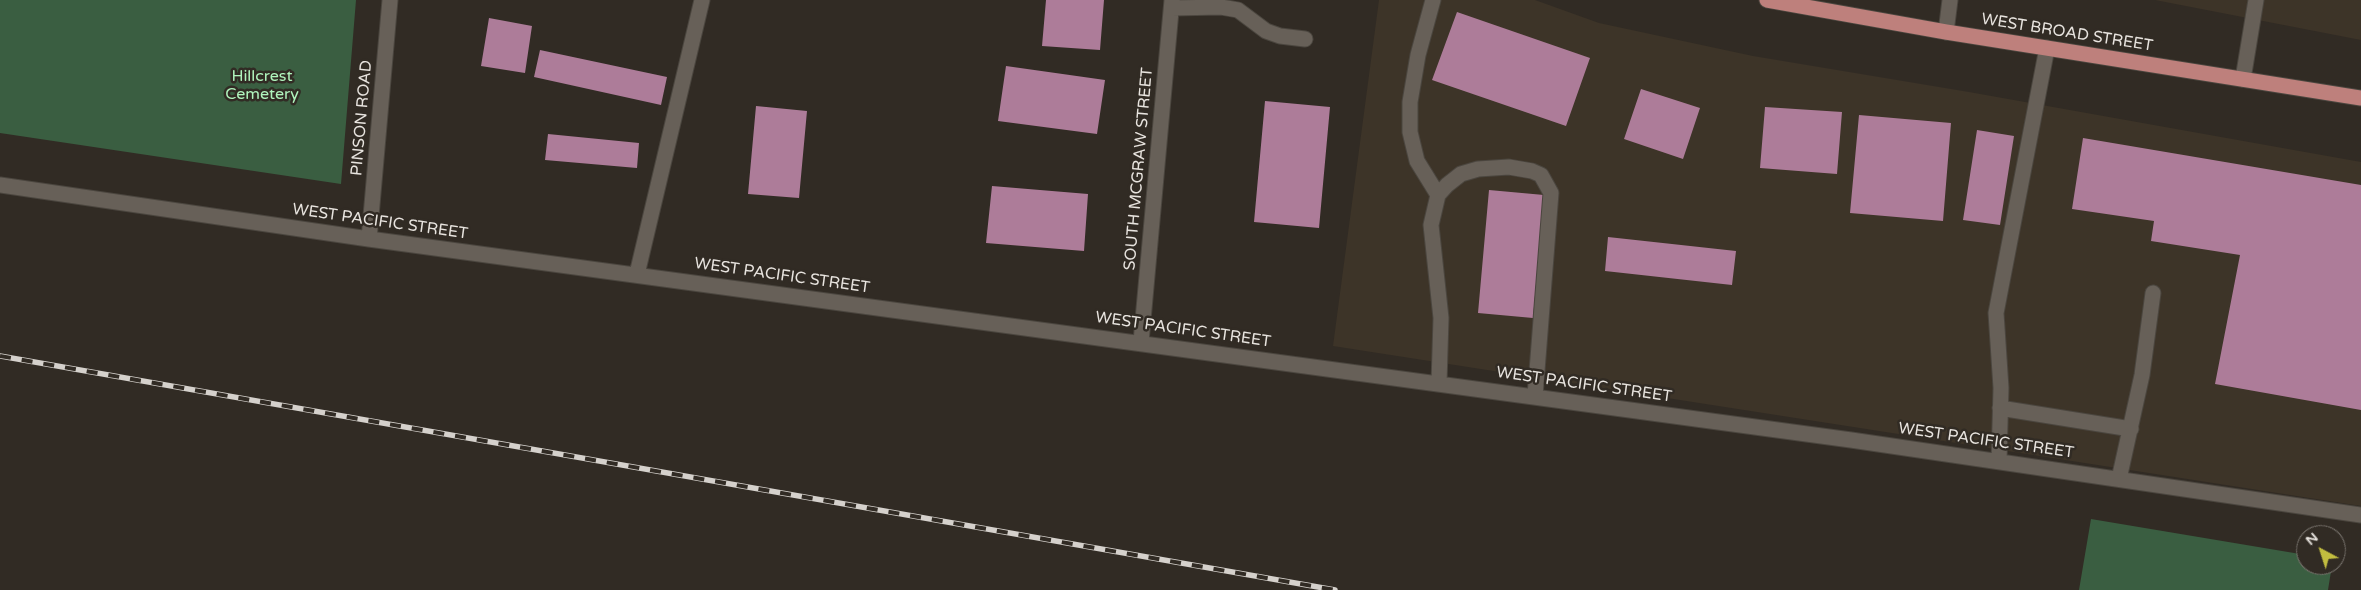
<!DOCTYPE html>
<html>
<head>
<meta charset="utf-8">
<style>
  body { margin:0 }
  #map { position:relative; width:2361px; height:590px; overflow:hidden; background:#312b24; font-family:"Varela Round",sans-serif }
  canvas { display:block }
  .north { position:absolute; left:2296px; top:525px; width:50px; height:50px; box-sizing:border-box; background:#312b24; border:1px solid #7a756f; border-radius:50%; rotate:320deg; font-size:14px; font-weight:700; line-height:20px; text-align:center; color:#e8e4df }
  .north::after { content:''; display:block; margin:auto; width:18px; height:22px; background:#c2bd3f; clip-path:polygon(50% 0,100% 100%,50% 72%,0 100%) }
</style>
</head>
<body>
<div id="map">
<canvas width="2361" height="590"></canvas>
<div class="north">N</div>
</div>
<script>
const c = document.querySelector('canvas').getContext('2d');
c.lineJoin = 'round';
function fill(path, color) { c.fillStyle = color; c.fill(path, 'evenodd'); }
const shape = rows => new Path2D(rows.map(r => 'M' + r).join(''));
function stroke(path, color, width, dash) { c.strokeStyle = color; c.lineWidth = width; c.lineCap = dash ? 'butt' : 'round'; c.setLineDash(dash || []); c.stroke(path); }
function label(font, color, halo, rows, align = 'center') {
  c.font = font + ' "Varela Round",sans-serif'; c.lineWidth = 5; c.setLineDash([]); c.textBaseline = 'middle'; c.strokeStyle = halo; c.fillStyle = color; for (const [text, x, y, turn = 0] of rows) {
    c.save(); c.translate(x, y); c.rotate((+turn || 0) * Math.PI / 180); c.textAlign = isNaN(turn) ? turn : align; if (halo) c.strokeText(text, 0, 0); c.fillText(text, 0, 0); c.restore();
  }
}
const built = shape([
  [1379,0,1535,0,1599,23,1753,56,1969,92,2361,162,2361,506,1333,346],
  [2155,0,2361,0,2361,40]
]);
const green = shape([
  [0,0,356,0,341,184,0,133],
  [2091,519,2306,555,2306,565,2332,565,2328,590,2079,590]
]);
const building = shape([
  [1046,0,1104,0,1100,50,1042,46],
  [1457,12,1590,58,1566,126,1432,80],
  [489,18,532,26,525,73,481,66],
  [540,50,667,77,661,105,534,77],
  [1006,66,1105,80,1097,134,998,121],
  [1641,89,1700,108,1683,159,1624,139],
  [1265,101,1330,107,1319,228,1254,222],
  [756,106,807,111,799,198,748,194],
  [1765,107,1842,112,1837,174,1760,168],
  [1859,115,1951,123,1943,221,1850,213],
  [1977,130,2014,136,2000,225,1963,220],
  [548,134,639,143,637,168,545,160],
  [2083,138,2361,185,2361,410,2215,384,2240,255,2151,241,2154,221,2072,209],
  [992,186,1088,194,1084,251,986,243],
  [1489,190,1544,195,1533,318,1478,313],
  [1608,237,1736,251,1732,285,1605,271]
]);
const minor = shape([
  [1433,0,1418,55,1410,102,1410,132,1417,161,1438,195],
  [1172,8,1221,7,1238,10,1266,31,1280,36,1305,39],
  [1946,32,1950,0],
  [2243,79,2256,0],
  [0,185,369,239,1851,440,2361,515],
  [369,239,390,0],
  [637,274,702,0],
  [1141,342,1172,0],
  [1439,383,1441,318,1431,225,1438,195,1447,185,1461,174,1478,169,1509,167,1532,171,1541,175,1551,193,1535,396],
  [2000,408,2131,429],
  [1999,461,2001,388,1996,313,2047,48],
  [2119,479,2142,375,2153,293]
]);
const major = shape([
  [1767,0,1946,32,2361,98]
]);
const rail = shape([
  [0,356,1335,590]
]);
const streetNames = [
  ["WEST BROAD STREET",2067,33,9],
  ["PINSON ROAD",362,118,-85],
  ["SOUTH MCGRAW STREET",1139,169,-85],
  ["WEST PACIFIC STREET",380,222,8],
  ["WEST PACIFIC STREET",782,276,8],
  ["WEST PACIFIC STREET",1183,330,8],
  ["WEST PACIFIC STREET",1584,385,8],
  ["WEST PACIFIC STREET",1986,441,8]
];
const parkNames = [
  ["Hillcrest",262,77],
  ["Cemetery",262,95]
];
fill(built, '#3d3428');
fill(green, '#3a5e41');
fill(building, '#ad7c99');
stroke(minor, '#4b463f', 17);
stroke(major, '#4b463f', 17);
stroke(minor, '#676058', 15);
stroke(major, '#be807c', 15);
stroke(rail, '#d5d1cc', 5.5);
stroke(rail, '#312b24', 4, [11]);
label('16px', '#e8e4df', '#312b24', streetNames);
label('16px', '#b0f4bd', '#312b24', parkNames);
</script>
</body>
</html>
